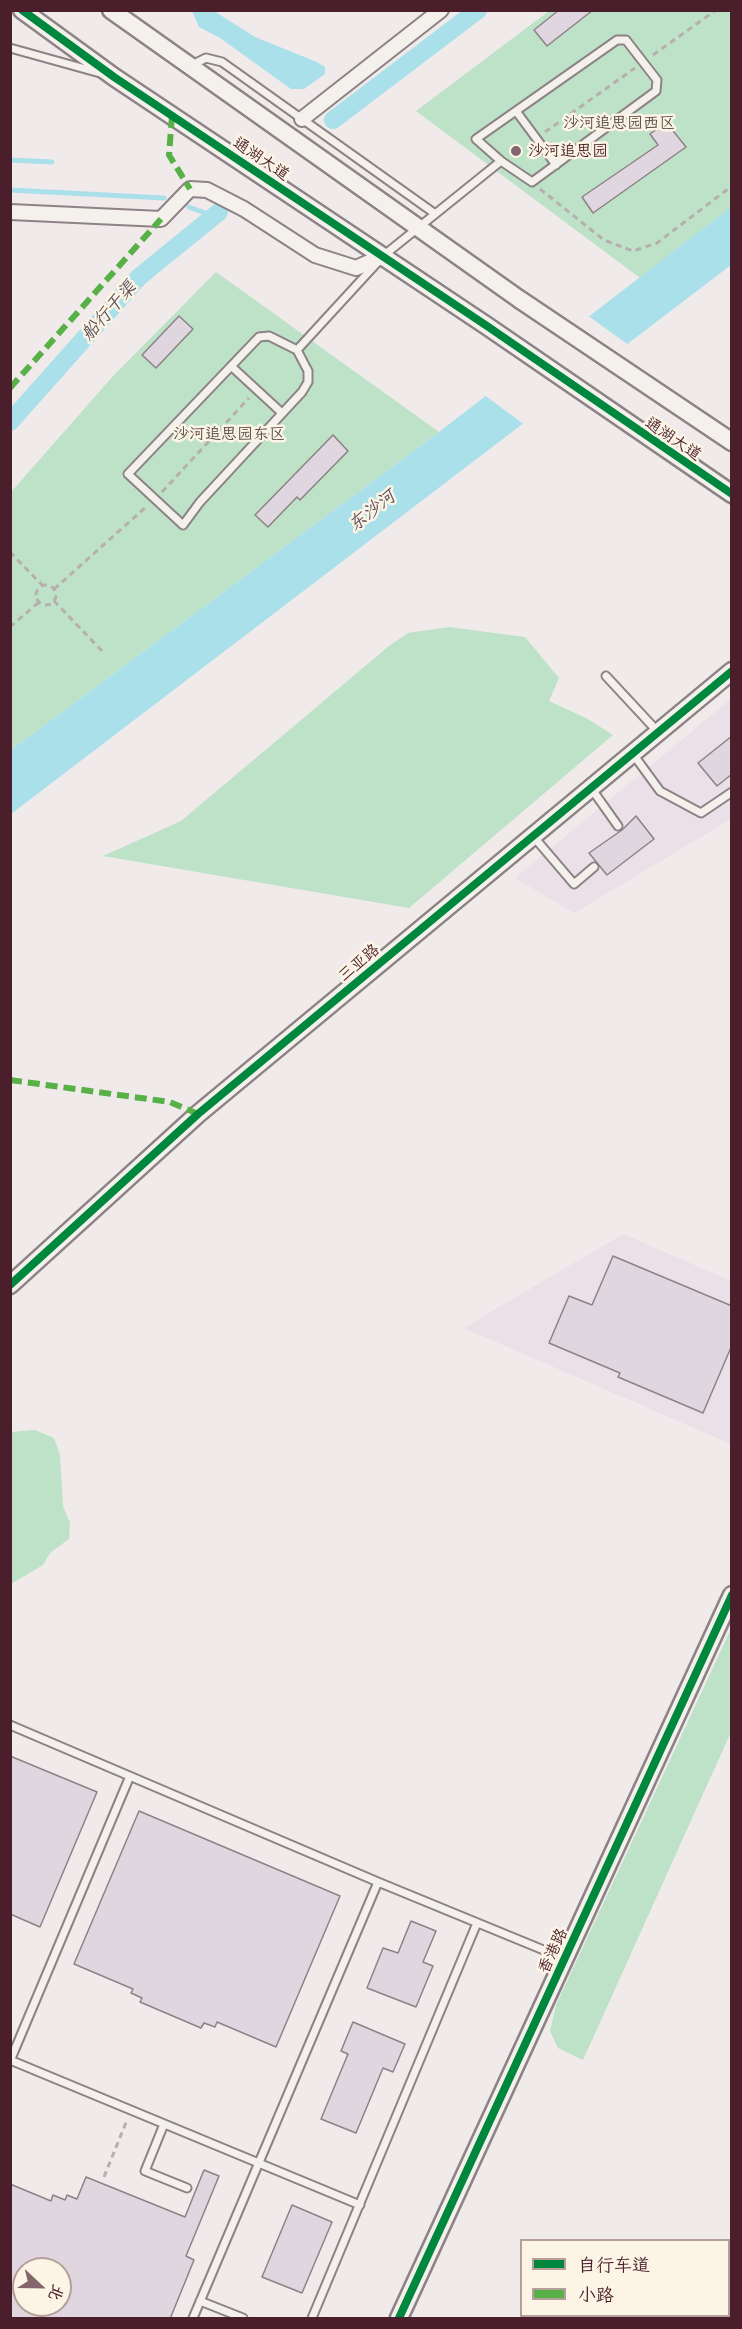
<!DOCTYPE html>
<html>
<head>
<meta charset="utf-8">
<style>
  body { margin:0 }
  #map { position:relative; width:742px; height:2329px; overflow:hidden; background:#f0eaeb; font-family:Delius,"LXGW WenKai TC",sans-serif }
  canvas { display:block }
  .frame { position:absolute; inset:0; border:12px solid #4a1f2b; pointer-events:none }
  .legend { position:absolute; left:520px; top:2239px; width:210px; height:78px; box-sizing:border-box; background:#fcf5e5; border:2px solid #b59f9b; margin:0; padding:8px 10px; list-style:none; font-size:18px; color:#4a1f2b }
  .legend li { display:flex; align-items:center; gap:12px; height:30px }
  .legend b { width:30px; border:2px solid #b59f9b }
  .north { position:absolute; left:12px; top:2257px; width:60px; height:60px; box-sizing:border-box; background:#fcf5e5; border:2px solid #b59f9b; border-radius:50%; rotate:112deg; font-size:16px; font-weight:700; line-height:24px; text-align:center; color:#4a1f2b }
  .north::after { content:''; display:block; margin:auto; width:21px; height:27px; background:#84666e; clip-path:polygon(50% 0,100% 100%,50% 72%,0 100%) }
</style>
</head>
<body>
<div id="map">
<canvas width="742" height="2329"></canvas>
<div class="frame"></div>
<ul class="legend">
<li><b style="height:8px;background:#00873e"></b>自行车道</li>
<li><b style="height:8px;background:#57b146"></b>小路</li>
</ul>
<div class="north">北</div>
</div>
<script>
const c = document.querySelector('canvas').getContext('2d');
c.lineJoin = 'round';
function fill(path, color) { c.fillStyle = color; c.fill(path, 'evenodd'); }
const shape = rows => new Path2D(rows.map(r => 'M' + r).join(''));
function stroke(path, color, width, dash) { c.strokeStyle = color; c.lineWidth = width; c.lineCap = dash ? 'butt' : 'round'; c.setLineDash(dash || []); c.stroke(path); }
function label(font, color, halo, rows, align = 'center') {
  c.font = font + ' Delius,"LXGW WenKai TC",sans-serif'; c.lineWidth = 5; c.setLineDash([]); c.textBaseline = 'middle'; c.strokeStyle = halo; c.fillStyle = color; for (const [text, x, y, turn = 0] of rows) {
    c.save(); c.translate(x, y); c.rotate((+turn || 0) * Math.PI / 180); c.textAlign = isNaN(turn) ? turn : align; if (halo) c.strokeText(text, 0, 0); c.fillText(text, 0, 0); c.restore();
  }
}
const built = shape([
  [731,699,731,819,574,913,515,878],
  [623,1234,731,1281,731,1444,464,1328]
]);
const green = shape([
  [549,11,731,11,731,207,640,278,416,111],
  [216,272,439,432,11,750,11,492,114,375],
  [449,627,525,637,559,678,549,701,586,718,613,735,409,908,103,856,181,821,389,646,408,633],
  [35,1430,54,1438,60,1455,63,1506,70,1523,69,1539,50,1553,43,1565,11,1584,11,1432],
  [731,1629,731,1732,583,2060,558,2048,550,2031,556,2005]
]);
const water = shape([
  [192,11,214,11,255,37,317,62,325,67,325,74,304,89,291,89,220,38,199,27],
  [731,207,731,265,11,814,11,750,439,432]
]);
const pier = shape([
  [587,315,630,346,526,426,483,394]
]);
const stream = shape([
  [10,160,52,162],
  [10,190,164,198],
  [189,207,213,216]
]);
const canal = shape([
  [333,120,478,10],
  [10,422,139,277,219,212]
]);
const building = shape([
  [559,10,593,10,547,46,534,30,559,10],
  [666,122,686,147,593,213,582,197,658,145,650,134,666,122],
  [179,316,193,329,156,368,142,355,179,316],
  [333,435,348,451,300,500,297,497,268,527,255,515,333,435],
  [732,736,732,774,717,786,698,763,732,736],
  [636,816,654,839,607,875,589,853,622,830,636,816],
  [613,1256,732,1306,732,1345,703,1413,618,1377,620,1373,549,1343,569,1296,592,1305,613,1256],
  [10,1756,97,1792,40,1927,10,1914,10,1756],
  [139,1811,340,1896,276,2047,217,2022,215,2027,204,2023,201,2028,140,2002,142,1998,131,1993,133,1989,74,1964,139,1811],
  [411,1921,436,1931,423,1962,433,1966,416,2007,367,1988,383,1948,398,1953,411,1921],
  [353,2022,405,2044,393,2072,383,2068,356,2133,321,2119,348,2054,341,2051,353,2022],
  [204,2170,219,2176,186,2256,194,2260,170,2319,10,2319,10,2184,51,2201,53,2195,65,2200,67,2195,77,2199,86,2177,185,2217,204,2170],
  [24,2269,60,2269,60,2305,24,2305,24,2269],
  [292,2205,332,2222,302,2293,262,2277,292,2205]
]);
const path = shape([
  [653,55,716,10],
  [545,132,635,68],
  [540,189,604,240,633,251,657,243,732,186],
  [162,492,249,398],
  [10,552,42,585],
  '36 595a10 10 0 1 1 20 0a10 10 0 1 1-20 0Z',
  [54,589,146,507],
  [54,601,103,652],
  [10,627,39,602],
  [104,2177,127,2120]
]);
const service = shape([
  [10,48,100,73],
  [192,65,206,58,222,62,434,213],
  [516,111,556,165],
  [383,256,501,161,532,182,656,91,657,80,626,40,617,40,476,139,501,161],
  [297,350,269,336,259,337,128,474,183,525,200,502,302,392,308,382,308,371,297,350,376,264],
  [231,366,282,413],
  [606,676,658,732],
  [633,754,660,791,701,813,732,792],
  [591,788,618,826],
  [533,836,574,884,594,867],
  [10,1725,378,1882],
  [10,2060,360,2205],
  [10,2061,130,1776],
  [164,2124,145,2171,187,2188],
  [200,2301,243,2318],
  [193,2318,378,1882,563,1958],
  [312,2318,477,1923]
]);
const minor = shape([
  [302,119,441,10],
  [10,212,161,219,190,189,207,190,244,209,315,255,356,268,383,256]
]);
const tertiary = shape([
  [22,10,114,77,487,326,732,494],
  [111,10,519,299,732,442],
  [10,1285,198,1114,732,671],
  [399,2318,732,1595]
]);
const quiet = shape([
  [172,116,169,155,190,189],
  [10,388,161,219],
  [10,1080,170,1102,198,1114]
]);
const cycleway = shape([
  [22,10,114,77,487,326,732,494],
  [10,1285,198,1114,732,671],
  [399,2318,732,1595]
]);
const markers = [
  [516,151,6,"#84666e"]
];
const parkNames = [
  ["沙河追思园西区",619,123],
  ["沙河追思园东区",229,434]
];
const poiNames = [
  ["沙河追思园",528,151]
];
const streetNames = [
  ["通湖大道",261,159,34],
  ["通湖大道",673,439,34],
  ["三亚路",359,963,-40],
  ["香港路",553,1951,-65]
];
const waterNames = [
  ["船行干渠",109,311,-48],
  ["东沙河",372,511,-38]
];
fill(built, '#ebdfe8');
fill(green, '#bde2c8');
fill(water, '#aae0ea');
fill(pier, '#f0eaeb');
stroke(stream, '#aae0ea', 5);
stroke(canal, '#aae0ea', 18);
fill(building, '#e0d6e0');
stroke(building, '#8d8285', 1.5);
stroke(service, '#8d8285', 11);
stroke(minor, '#8d8285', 18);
stroke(tertiary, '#8d8285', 21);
stroke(path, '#b7afae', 3, [6, 4.5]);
stroke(service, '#f4f1ec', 7);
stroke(minor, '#f4f1ec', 14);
stroke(tertiary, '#f4f1ec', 16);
stroke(quiet, '#57b146', 6, [12, 6]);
stroke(cycleway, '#00873e', 8);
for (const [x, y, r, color] of markers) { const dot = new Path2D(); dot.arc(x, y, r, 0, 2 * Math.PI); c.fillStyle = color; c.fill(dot); stroke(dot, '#fcf5e5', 2); }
label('16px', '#5c4e4b', '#fcf5e5', parkNames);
label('16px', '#4a1f2b', '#fcf5e5', poiNames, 'left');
label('16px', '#4a1f2b', '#fcf5e5', streetNames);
label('italic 18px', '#5a4e5b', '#fcf5e5', waterNames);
</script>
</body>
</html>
